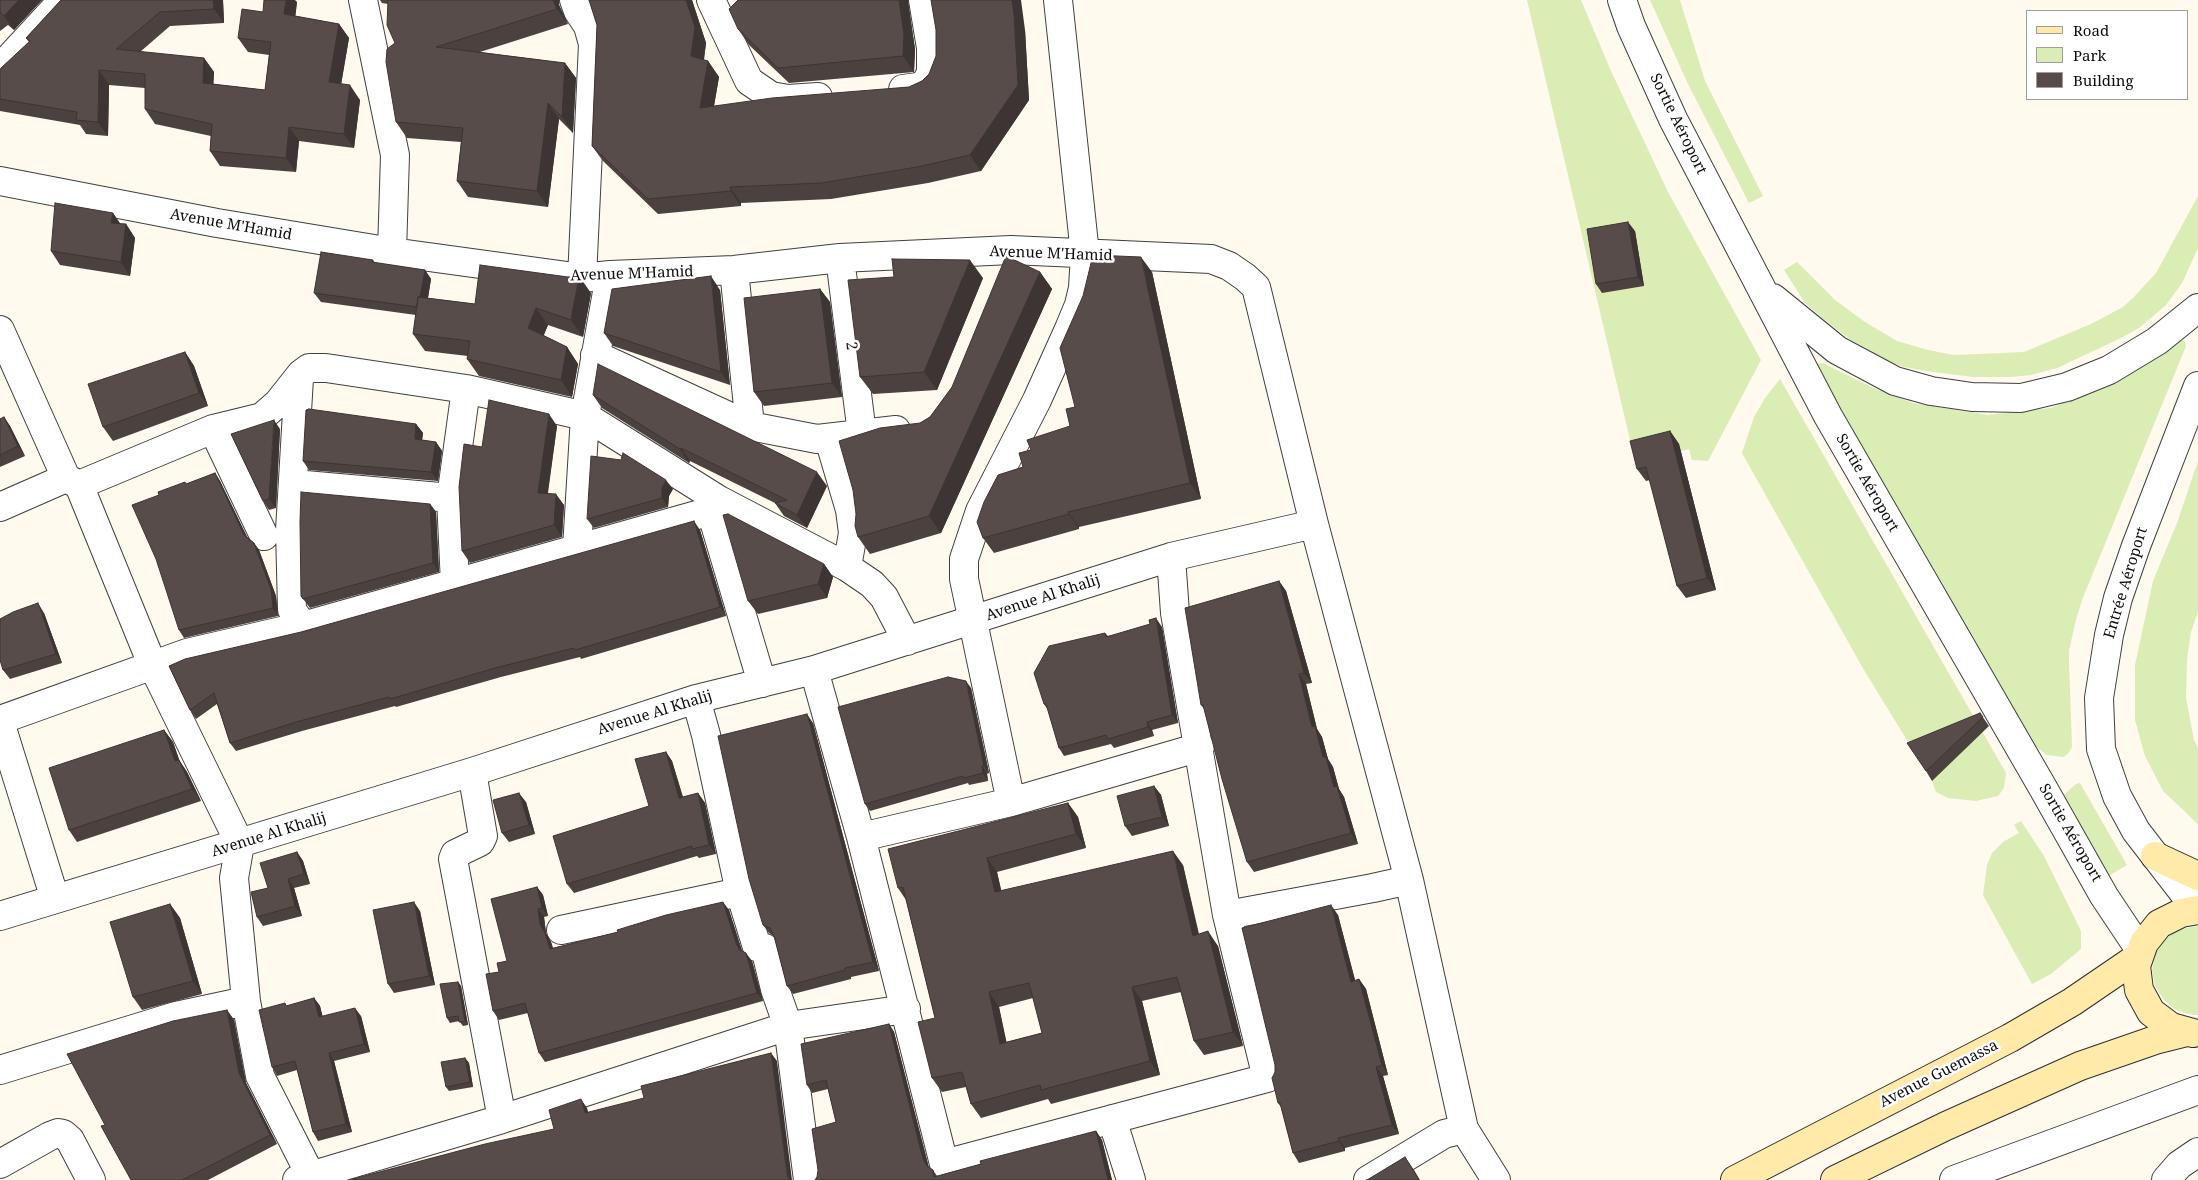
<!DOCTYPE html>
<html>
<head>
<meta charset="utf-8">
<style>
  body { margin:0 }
  #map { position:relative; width:2198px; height:1180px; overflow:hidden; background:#fff9ee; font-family:"Noto Serif",serif }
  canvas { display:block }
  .legend { position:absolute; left:2026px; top:10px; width:162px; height:90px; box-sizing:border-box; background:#fff; border:1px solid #9e9e9e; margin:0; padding:6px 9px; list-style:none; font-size:15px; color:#0d0d0d }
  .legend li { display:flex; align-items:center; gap:10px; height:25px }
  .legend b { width:25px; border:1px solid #9e9e9e }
</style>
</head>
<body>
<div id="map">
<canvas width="2198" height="1180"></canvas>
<ul class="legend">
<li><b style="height:6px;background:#ffeaa9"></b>Road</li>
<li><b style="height:14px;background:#d9edb4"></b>Park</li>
<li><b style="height:14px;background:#574c49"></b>Building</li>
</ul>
</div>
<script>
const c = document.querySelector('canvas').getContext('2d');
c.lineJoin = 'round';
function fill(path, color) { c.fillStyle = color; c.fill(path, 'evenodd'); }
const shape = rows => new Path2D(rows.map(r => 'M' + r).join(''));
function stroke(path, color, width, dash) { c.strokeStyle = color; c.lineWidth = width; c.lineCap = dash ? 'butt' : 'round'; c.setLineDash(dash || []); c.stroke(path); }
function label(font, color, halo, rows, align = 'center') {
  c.font = font + ' "Noto Serif",serif'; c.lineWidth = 5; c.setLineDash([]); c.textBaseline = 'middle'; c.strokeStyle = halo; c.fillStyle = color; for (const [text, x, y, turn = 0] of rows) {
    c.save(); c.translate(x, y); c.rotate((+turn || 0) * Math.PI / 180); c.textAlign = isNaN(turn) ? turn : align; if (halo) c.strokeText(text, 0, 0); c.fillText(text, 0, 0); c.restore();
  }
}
const green = shape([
  [1527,0,1581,0,1611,71,1668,192,1761,360,1708,461,1692,460,1689,449,1681,451,1679,444,1633,453],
  [1650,0,1680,0,1705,81,1763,196,1749,203,1688,84],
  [2198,196,2198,248,2182,283,2166,305,2139,328,2121,338,2057,368,2031,375,2010,377,1973,377,1926,371,1904,367,1887,361,1851,340,1822,318,1805,303,1784,270,1797,262,1835,300,1865,322,1897,341,1928,350,1954,355,2024,352,2091,324,2123,307,2134,297,2156,273],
  [2180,341,2185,341,2186,346,2082,600,2076,620,2069,650,2069,663,2072,747,2068,754,2063,757,2047,755,2036,747,2019,721,1838,407,1817,365,1818,363,1823,363,1871,387,1913,403,1988,415,2051,408,2109,385],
  [1780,379,2006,773,2004,788,1998,796,1976,801,1948,798,1936,792,1932,781,1864,670,1742,453,1754,417,1765,398],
  [2198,461,2198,612,2191,632,2187,659,2186,698,2194,740,2198,748,2198,824,2163,791,2145,756,2135,720,2135,665,2153,581,2177,523],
  [2080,783,2127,865,2105,878,2059,799,2076,784],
  [2021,821,2044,856,2081,931,2081,949,2051,974,2032,984,1983,895,1987,865,1992,853,2003,842,2019,833,2014,825],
  [2198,926,2198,1015,2192,1015,2176,1010,2164,1000,2155,986,2152,970,2156,953,2165,939,2178,930]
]);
const minor = shape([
  [363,0,395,155,392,252],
  [574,0,578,11,588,26,593,44,582,278],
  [711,0,749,81,771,96,788,99,818,97],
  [1622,0,1631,26,1673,119,1828,416,2043,788,2104,896,2140,950],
  [0,68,63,0],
  [903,89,918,87,926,83,931,72,931,48,923,0],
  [0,181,217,223,392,252,582,278,610,275,734,270,840,258,1011,250,1211,259,1229,266,1245,277,1256,287,1314,524,1409,880,1464,1129,1496,1180],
  [840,258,862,434],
  [734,270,750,426],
  [1773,298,1837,350,1895,381,1931,391,1972,397,2021,398,2067,387,2109,370,2157,341,2198,308],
  [0,330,66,478,79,485,152,664,240,844,234,878,246,1001,260,1076,313,1180],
  [595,355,750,426,817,439,896,430],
  [299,378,290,530,292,610,303,626],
  [213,429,264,536],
  [829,439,850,510,853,533,847,567],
  [294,484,451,498],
  [79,485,213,429,262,417,278,403,301,374,309,368,326,368,466,389,585,416,719,500,847,567,872,584,884,597,907,641],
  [0,507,66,478],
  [711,511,762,683],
  [577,548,585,416,610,275],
  [455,584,451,498,466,389],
  [814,670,861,837,944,1164,1267,1078,1227,915,1175,613,1171,557],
  [696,699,706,735,740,892,757,947,765,948,775,989,788,1026,808,1180],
  [0,720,187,653,303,626,711,511,719,500],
  [0,722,55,899],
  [472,772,483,836,480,842,455,854,453,859,502,1119],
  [1011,802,964,579,964,559,980,511,1037,400,1069,329,1079,305,1083,288,1085,254,1058,0],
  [861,837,1011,802,1200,747],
  [2197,910,2136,831,2117,796,2101,749,2099,698,2109,635,2118,598,2136,546,2198,386],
  [1227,915,1373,888,1409,880],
  [0,916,472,772,696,699,814,670,1171,557,1314,524],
  [561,930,740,892],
  [0,1070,176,1016,246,1001],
  [1112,1119,1131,1180],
  [0,1164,50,1136,58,1133,63,1134,70,1140,91,1180],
  [297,1180,502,1119,788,1026,906,1009],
  [1368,1180,1444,1134,1464,1129],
  [1954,1180,2198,1090],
  [2166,1180,2179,1165,2198,1152]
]);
const secondary = shape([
  [2155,856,2198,876],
  [2193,1033,2171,1027,2151,1012,2139,990,2136,966,2144,943,2159,924,2181,913,2198,910],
  [1735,1180,2010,1038,2072,1002,2138,957],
  [1835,1180,1946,1126,2080,1066,2155,1040,2187,1032]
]);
const wall = shape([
  [0,0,42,0,14,30,8,25,0,31],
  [61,0,223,0,224,23,170,26,140,52,204,58,214,72,213,84,265,90,269,55,248,52,238,38,263,12,297,2,295,16,339,24,349,38,341,84,360,100,354,148,299,141,296,172,220,166,210,151,211,136,155,124,145,109,145,88,109,85,108,136,86,134,80,125,0,111,0,70,29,42,26,38],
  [380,0,559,0,559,5,568,24,480,52,565,63,576,78,573,133,559,119,548,207,468,197,457,181,461,142,407,138,396,122,395,43,388,4,382,3],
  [589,0,692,0,706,43,704,60,708,61,719,77,714,106,909,87,922,81,1025,30,1029,100,981,171,928,183,831,199,741,203,741,206,658,214,603,161,592,146,597,25],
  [908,3,915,49,914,72,789,83,749,45,738,29],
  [113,213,120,224,126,224,135,238,130,276,60,265,51,251],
  [1635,231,1644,286,1602,293,1596,284],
  [373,260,375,263,425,270,431,279,428,298,475,304,591,293,583,337,548,325,543,335,567,347,578,364,572,397,479,376,467,359,468,356,425,351,413,334,416,315,321,302,314,293],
  [1040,272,1052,289,941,533,870,554,858,537,920,423,930,417],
  [1152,272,1201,499,1079,527,1079,529,994,553,983,538,1023,467,1031,450,1070,426,1075,407],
  [894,277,983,278,937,390,873,394,860,377],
  [820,289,830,302,842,397,764,406,754,392],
  [720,290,730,385,613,346,604,333],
  [185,352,194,366,208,406,113,441,103,427],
  [593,395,827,486,807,528,784,516,775,503,690,461,689,463,602,408],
  [4,417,10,426,25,456,0,467,0,419],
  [416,424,423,433,422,440,436,442,442,451,438,481,309,470,303,461],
  [557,426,548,493,564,505,562,537,470,563,462,551,482,447],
  [280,429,276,508,269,510,263,501],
  [1670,431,1679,444,1716,590,1686,598,1677,586,1650,480,1646,481,1637,469],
  [215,473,220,481,247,537,254,543,259,550,276,596,278,616,184,638,179,630,186,484],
  [673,489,669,496,668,507,594,528,587,519],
  [430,504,436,512,439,572,310,608,301,596],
  [700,530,726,616,581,659,580,657,501,677,396,707,395,706,302,731,236,751,230,743,217,704,196,719,190,710,169,666],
  [824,564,833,577,827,598,758,614,748,601],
  [1279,581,1286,591,1312,683,1306,684,1317,729,1322,737,1328,759,1333,767,1339,789,1344,797,1358,844,1254,872,1247,862,1205,710,1201,705],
  [44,613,62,663,10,679,3,670],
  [1162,627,1178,723,1152,730,1154,736,1114,748,1111,744,1064,756,1059,748,1048,710,1044,704,1105,633,1108,636],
  [971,688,989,773,987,774,988,781,969,785,968,783,870,811,865,804],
  [1980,713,1989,726,1932,781,1926,771],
  [813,723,879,971,851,977,851,979,793,994,787,986,774,936,769,933,763,925],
  [164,730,173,742,179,760,187,772,201,801,77,842,69,830],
  [666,752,672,761,683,797,698,793,705,803,716,854,699,858,697,856,574,893,567,884,649,806],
  [1154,786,1161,795,1169,826,1132,836,1125,826],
  [526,802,535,834,509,842,502,833],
  [1068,803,1078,817,1086,848,997,872,1001,891,1183,865,1199,934,1218,946,1243,1046,1204,1055,1194,1041,1181,992,1142,1001,1160,1075,1051,1104,1048,1099,981,1118,971,1104,966,1087,942,1092,932,1078,935,1018,906,900,898,888],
  [1033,998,1042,1033,1006,1042,999,1007],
  [297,852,303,861,310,884,294,888,302,916,263,926,257,917,268,888],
  [537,887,543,895,548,916,544,917,546,933,551,942,553,948,729,910,742,950,752,961,763,1001,545,1062,539,1053,528,1013,499,1020,493,1011,499,972,507,961],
  [170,904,180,918,202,994,142,1010,133,997],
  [420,911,435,985,394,993,388,984],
  [1338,915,1355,981,1359,979,1366,989,1388,1075,1383,1076,1399,1134,1345,1148,1345,1151,1299,1163,1293,1153,1281,1107,1278,1103,1275,1072],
  [458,982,461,986,468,1025,463,1026,459,1021,450,1023,447,1018],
  [314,998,320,1006,322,1016,361,1016,370,1052,334,1061,352,1132,318,1141,313,1132,297,1070,277,1076,272,1067,287,1006],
  [227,1010,234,1020,246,1083,277,1144,208,1180,131,1180,105,1125],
  [889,1024,894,1032,929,1168,933,1170,937,1176,981,1164,1096,1131,1102,1140,1112,1180,815,1180,817,1177,836,1122,828,1089,812,1093,807,1085],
  [465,1058,469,1063,473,1087,449,1091,446,1087]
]);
const shadedWall = shape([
  [19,0,42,0,14,30,4,16],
  [213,0,223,0,224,23,214,9],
  [286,0,295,0,297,2,294,29,284,14],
  [553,0,559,0,559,5,568,24,557,9],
  [686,0,692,0,706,43,702,72,691,56],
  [899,0,908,0,915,49,914,72,903,56],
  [1012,0,1021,0,1025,30,1029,100,981,171,970,155],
  [339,24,349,38,339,97,329,82],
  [204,58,214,72,213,97,203,83],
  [708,61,719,77,711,123,700,108],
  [565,63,576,78,573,133,562,117],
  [99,70,109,85,108,136,98,122],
  [350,85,360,100,354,148,344,134],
  [548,103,559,119,548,207,537,191],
  [289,127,299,141,296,172,286,158],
  [730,187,741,203,741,206,731,191],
  [113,213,122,226,111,223],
  [1628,222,1635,231,1644,286,1638,277],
  [126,224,135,238,130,276,121,262],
  [1141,257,1152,272,1201,499,1190,483],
  [970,260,983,278,937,390,924,372],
  [425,270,431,279,425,316,419,307],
  [1040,272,1052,289,941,533,929,516],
  [579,276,591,293,583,337,571,320],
  [711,276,720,290,730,385,721,372],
  [820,289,830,302,842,397,832,383],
  [536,308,548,325,540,345,528,328],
  [567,347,578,364,572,397,561,380],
  [185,352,194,366,208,406,199,393],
  [549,414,557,426,546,504,538,493],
  [4,417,10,426,25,456,18,446],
  [274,420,280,429,276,508,269,499],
  [416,424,423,433,421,448,415,439],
  [1670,431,1679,444,1716,590,1707,578],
  [436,442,442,451,438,481,431,472],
  [681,448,690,461,689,463,680,449],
  [817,472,827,486,807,528,797,515],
  [215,473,220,481,250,543,244,535],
  [666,480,673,489,669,496,668,507,662,498,662,487],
  [556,494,564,505,562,537,554,525],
  [430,504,436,512,439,572,433,563],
  [1068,512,1079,527,1079,529,1069,514],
  [694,521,700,530,726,616,720,607],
  [254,543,259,550,276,596,278,616,273,608],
  [824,564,833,577,827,598,818,584],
  [1279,581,1286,591,1312,683,1304,673],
  [38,603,44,613,62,663,56,654],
  [1156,618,1162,627,1178,723,1172,715],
  [1299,674,1306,684,1317,729,1322,737,1328,759,1333,767,1339,789,1344,797,1358,844,1351,833,1323,757,1312,727],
  [966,681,971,688,989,773,984,766],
  [807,714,813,723,879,971,873,962],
  [1147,722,1152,730,1154,736,1148,727],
  [164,730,173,742,184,773,175,761],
  [666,752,672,761,686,808,679,798],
  [179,760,187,772,201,801,192,789],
  [982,766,987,774,988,781,983,773],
  [1154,786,1161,795,1169,826,1162,817],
  [519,793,526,802,535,834,529,825],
  [698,793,705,803,716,854,709,845],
  [1068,803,1078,817,1086,848,1076,834],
  [1173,851,1183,865,1202,950,1193,936],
  [297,852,303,861,310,884,304,874],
  [987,858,997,872,1005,906,995,892],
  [288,879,294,888,302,916,295,906],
  [537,887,543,895,548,916,542,908],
  [414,902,420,911,435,985,429,976],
  [723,902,729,910,742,952,736,943],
  [170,904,180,918,202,994,193,981],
  [1331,905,1338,915,1358,991,1351,982],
  [538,909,544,917,546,933,551,942,556,958,550,949,540,924],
  [1208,931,1218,946,1243,1046,1233,1032],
  [746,953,752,961,763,1001,757,993],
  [1359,979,1366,989,1388,1075,1382,1065],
  [458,982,461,986,468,1025,465,1021],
  [1132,987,1142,1001,1160,1075,1150,1061],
  [989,992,999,1007,1010,1058,1000,1044],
  [314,998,320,1006,325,1025,319,1017],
  [355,1008,361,1016,370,1052,364,1044],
  [227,1010,234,1020,246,1083,277,1144,270,1135,239,1073],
  [889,1024,894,1032,929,1168,927,1166,923,1159],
  [329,1053,334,1061,352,1132,346,1124],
  [771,1053,777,1061,792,1180,789,1180,787,1174],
  [465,1058,469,1063,473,1087,470,1082],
  [1376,1067,1383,1076,1399,1134,1392,1125],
  [581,1099,587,1108,591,1121,585,1113],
  [1096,1131,1102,1140,1112,1180,1108,1180],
  [1338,1138,1345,1148,1345,1151,1339,1141],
  [1405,1157,1414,1170,1420,1180,1419,1180]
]);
const building = shape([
  [0,0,19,0,4,16,0,12,0,0],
  [61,0,213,0,214,9,160,12,116,49,204,58,203,83,265,90,271,42,238,38,242,9,263,12,264,0,286,0,284,14,339,24,329,82,350,85,344,134,289,127,286,158,210,151,212,124,145,109,145,74,99,70,98,122,76,120,77,112,0,99,0,70,1,68,30,41,26,38,61,0],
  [388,0,553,0,557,9,436,47,565,63,562,117,548,103,537,191,457,181,463,128,396,122,386,62,387,49,395,43,387,25,388,0],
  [589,0,686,0,695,27,691,56,708,61,700,108,772,98,909,87,922,81,929,74,936,56,936,30,931,0,1012,0,1014,14,1018,85,970,155,917,167,821,183,730,187,731,191,648,199,592,146,597,25,589,0],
  [738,0,899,0,904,34,903,56,778,68,738,29,729,9,738,0],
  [55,203,113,213,111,223,126,224,121,262,51,251,55,203],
  [1628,222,1638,277,1596,284,1587,229,1628,222],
  [321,252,373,260,372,262,425,270,420,297,418,297,417,307,314,293,321,252],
  [1093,255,1141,257,1190,483,1068,512,1069,514,983,538,977,522,984,502,998,475,1023,467,1019,453,1031,450,1027,440,1070,426,1066,409,1075,407,1060,348,1083,296,1093,255],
  [1006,256,1040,272,929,516,858,537,855,526,856,514,853,490,839,441,880,428,920,423,930,417,952,387,1006,256],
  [892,259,970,260,924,372,860,377,848,280,894,277,892,259],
  [480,265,568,277,579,276,571,320,536,308,528,328,567,347,561,380,467,359,470,341,413,334,418,297,475,304,480,265],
  [711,276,721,372,604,333,612,289,711,276],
  [820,289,832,383,754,392,744,298,820,289],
  [185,352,199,393,103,427,88,384,185,352],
  [598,364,817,472,797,515,775,503,787,500,681,448,680,449,593,395,598,364],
  [489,400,549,414,538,493,556,494,554,525,462,551,459,487,464,444,482,447,489,400],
  [309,409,416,424,415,439,436,442,431,472,303,461,306,410,309,409],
  [4,417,18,446,0,455,0,419,4,417],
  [274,420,269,499,263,501,231,434,274,420],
  [1670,431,1707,578,1677,586,1646,467,1637,469,1630,441,1670,431],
  [623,453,666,480,662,487,662,498,587,519,591,456,621,460,623,453],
  [215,473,244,535,254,543,271,589,273,608,179,630,156,559,132,505,159,495,158,492,185,482,186,484,215,473],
  [301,492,430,504,433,563,303,599,301,596,300,522,301,492],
  [728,514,824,564,818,584,748,601,723,515,728,514],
  [694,521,720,607,575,650,574,648,495,668,390,699,389,697,296,722,230,743,214,693,190,710,169,666,185,659,301,632,694,521],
  [1279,581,1304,673,1299,674,1312,727,1315,726,1323,757,1326,757,1334,787,1337,786,1351,833,1247,862,1222,779,1203,705,1201,705,1185,608,1279,581],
  [38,603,56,654,3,670,0,660,0,619,13,612,38,603],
  [1156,618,1172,715,1147,722,1148,727,1108,739,1106,735,1059,748,1046,704,1044,704,1034,673,1049,646,1105,633,1106,637,1150,624,1149,620,1156,618],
  [948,677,966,681,984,766,982,766,983,773,964,778,963,776,865,804,838,707,948,677],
  [1980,713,1983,717,1926,771,1907,743,1980,713],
  [807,714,873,962,845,968,845,970,787,986,774,936,770,928,763,925,749,879,718,736,807,714],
  [164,730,175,761,179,760,192,789,69,830,49,768,164,730],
  [666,752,679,798,698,793,709,845,692,849,692,846,567,884,553,836,649,806,635,759,666,752],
  [1154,786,1162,817,1125,826,1117,796,1154,786],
  [519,793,529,825,502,833,493,800,519,793],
  [1068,803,1076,834,987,858,995,892,1173,851,1193,936,1208,931,1233,1032,1194,1041,1177,977,1132,987,1150,1061,1041,1090,1040,1085,971,1104,962,1072,932,1078,918,1022,935,1018,903,887,898,888,888,849,1068,803],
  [1029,983,1042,1033,1000,1044,989,992,1029,983],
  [297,852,304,874,288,879,295,906,257,917,251,892,268,888,260,863,297,852],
  [537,887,542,908,538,909,540,924,545,933,550,949,618,932,617,930,666,915,723,902,736,943,740,950,746,953,757,993,539,1053,525,1003,493,1011,486,974,499,972,497,963,507,961,491,899,537,887],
  [414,902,429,976,388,984,373,910,414,902],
  [170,904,193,981,133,997,110,922,170,904],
  [1331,905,1351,982,1359,979,1382,1065,1376,1067,1392,1125,1338,1138,1339,1141,1293,1153,1280,1103,1278,1103,1272,1078,1275,1072,1275,1065,1242,928,1331,905],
  [458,982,465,1021,459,1022,458,1016,447,1018,440,984,458,982],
  [314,998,319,1017,355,1008,364,1044,329,1053,346,1124,313,1132,295,1061,272,1067,259,1010,285,1003,286,1006,314,998],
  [227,1010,239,1073,270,1135,182,1180,131,1180,101,1126,105,1125,67,1054,173,1021,227,1010],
  [889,1024,923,1159,927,1166,933,1170,934,1177,981,1164,980,1161,1096,1131,1108,1180,815,1180,817,1177,818,1170,812,1129,836,1122,826,1080,807,1085,801,1044,889,1024],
  [771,1053,787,1174,789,1180,349,1180,485,1144,554,1129,549,1110,581,1099,585,1113,644,1098,641,1086,771,1053],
  [465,1058,470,1082,446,1087,441,1062,465,1058],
  [1405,1157,1419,1180,1366,1180,1367,1180,1405,1157]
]);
const streetNames = [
  ["Sortie Aéroport",1678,124,64],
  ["Avenue M'Hamid",231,225,10],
  ["Avenue M'Hamid",1051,254,2],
  ["Avenue M'Hamid",632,274,-2],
  ["2",851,346,83],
  ["Sortie Aéroport",1867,483,60],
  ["Entrée Aéroport",2126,583,-73],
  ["Avenue Al Khalij",1043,598,-18],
  ["Avenue Al Khalij",655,713,-17],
  ["Sortie Aéroport",2070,833,60],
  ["Avenue Al Khalij",269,835,-17],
  ["Avenue Guemassa",1939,1074,-27]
];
fill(green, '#d9edb4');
stroke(minor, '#404040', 30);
stroke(secondary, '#2f2f2f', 30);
stroke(minor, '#fff', 28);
stroke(secondary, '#ffeaa9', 28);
fill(wall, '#4b413f');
fill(shadedWall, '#3d3533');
fill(building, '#574c49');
stroke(building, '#3d3533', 1);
label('15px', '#0d0d0d', '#fff', streetNames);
</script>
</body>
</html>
